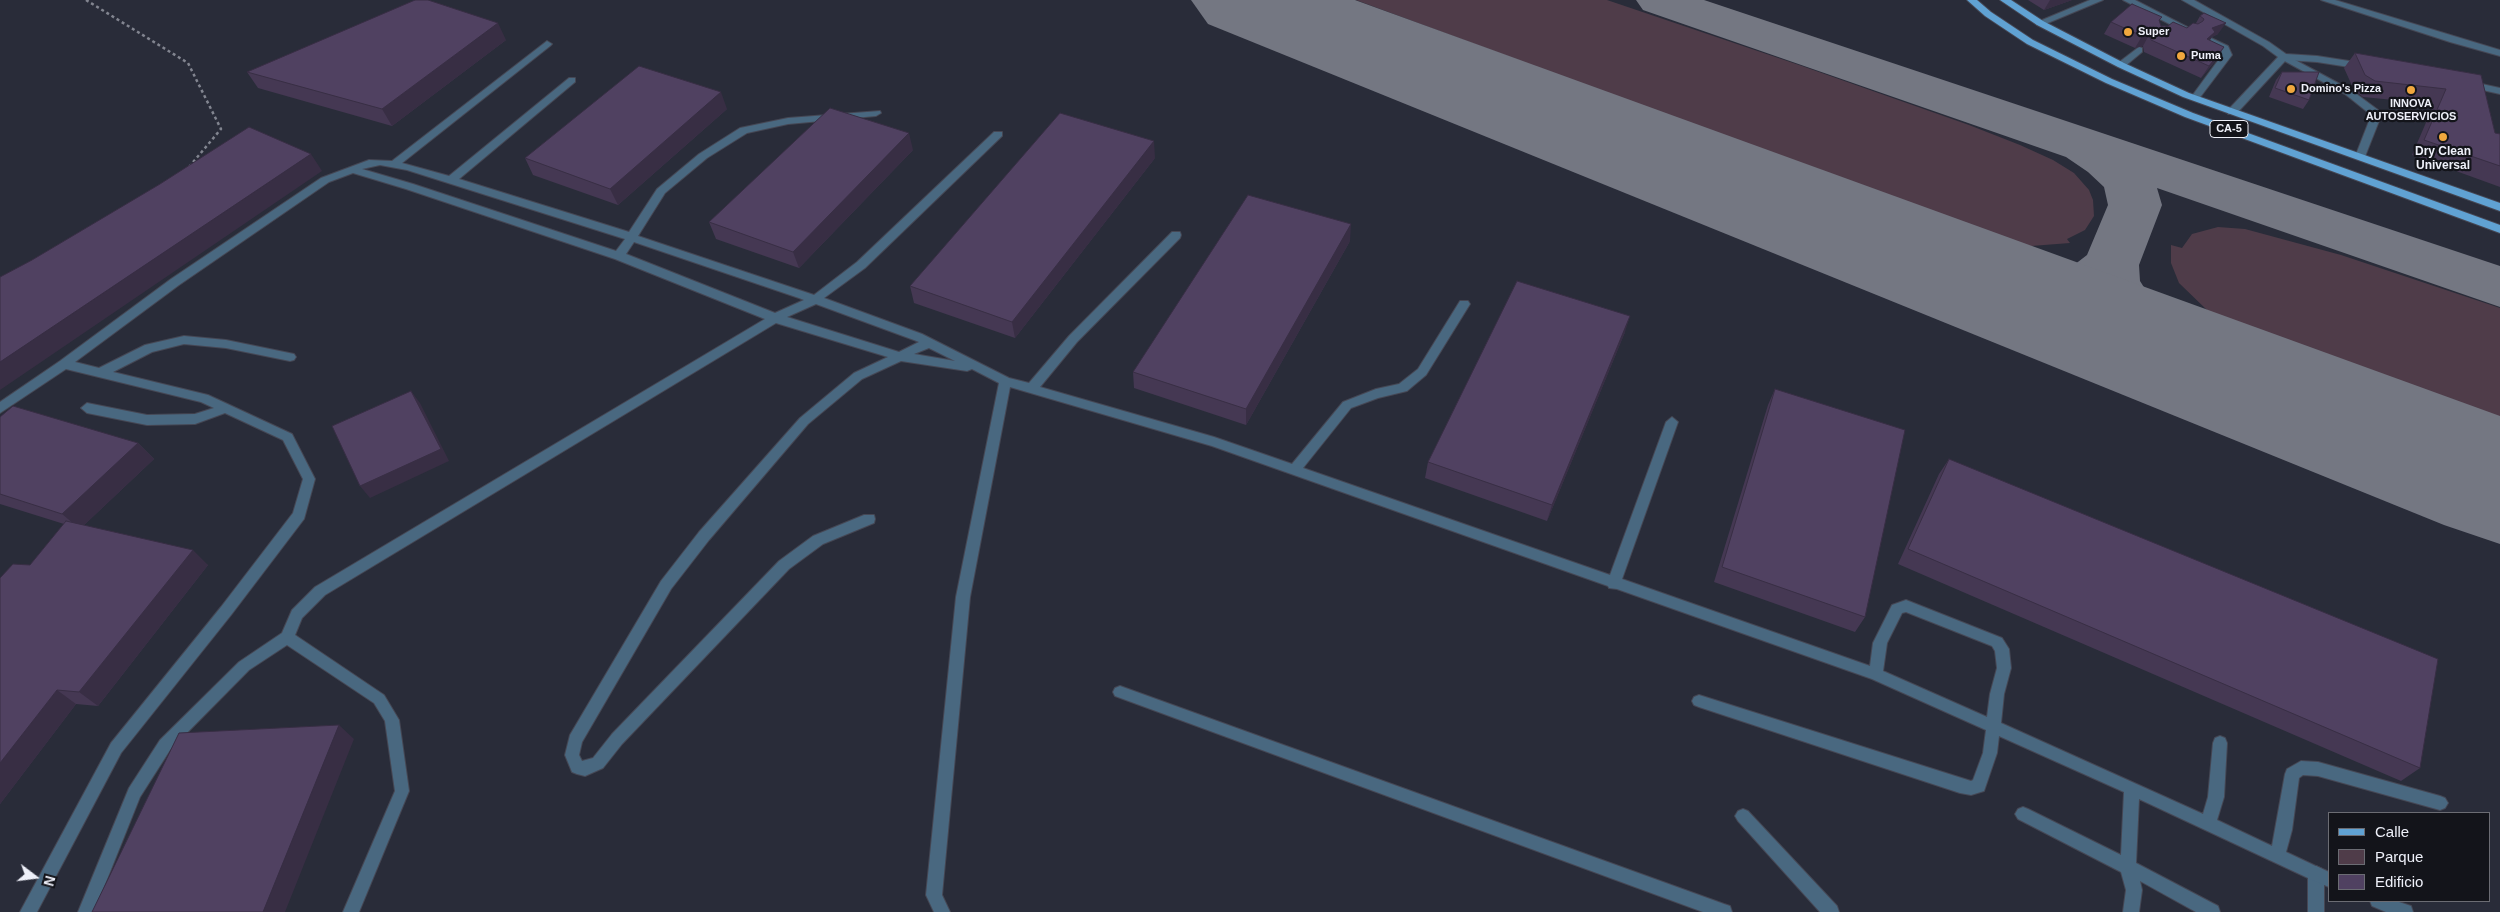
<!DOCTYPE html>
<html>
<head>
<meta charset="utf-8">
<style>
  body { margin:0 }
  #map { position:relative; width:2500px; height:912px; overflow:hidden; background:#292c39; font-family:Arial,sans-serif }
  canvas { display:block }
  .legend { position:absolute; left:2328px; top:812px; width:162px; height:90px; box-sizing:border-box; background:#13141a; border:1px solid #6b6c73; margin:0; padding:6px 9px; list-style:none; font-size:15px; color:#eef0f9 }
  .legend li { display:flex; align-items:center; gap:10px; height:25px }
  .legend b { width:25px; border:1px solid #6b6c73 }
  .north { position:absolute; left:10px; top:852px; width:50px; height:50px; -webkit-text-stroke:4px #13141a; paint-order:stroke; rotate:105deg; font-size:14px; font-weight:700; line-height:20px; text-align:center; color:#eef0f9 }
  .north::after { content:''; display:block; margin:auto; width:18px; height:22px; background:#eef0f9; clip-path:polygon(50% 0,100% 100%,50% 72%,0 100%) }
</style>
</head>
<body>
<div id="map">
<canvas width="2500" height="912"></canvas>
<ul class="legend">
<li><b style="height:6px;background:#60a2d3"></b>Calle</li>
<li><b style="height:14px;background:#4f3c49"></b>Parque</li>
<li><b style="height:14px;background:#504161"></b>Edificio</li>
</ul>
<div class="north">N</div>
</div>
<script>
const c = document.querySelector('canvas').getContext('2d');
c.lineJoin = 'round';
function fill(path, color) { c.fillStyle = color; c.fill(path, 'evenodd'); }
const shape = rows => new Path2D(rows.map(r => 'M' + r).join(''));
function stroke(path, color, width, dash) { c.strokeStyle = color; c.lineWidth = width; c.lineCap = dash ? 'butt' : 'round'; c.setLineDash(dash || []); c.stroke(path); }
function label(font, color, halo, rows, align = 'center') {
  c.font = font + ' Arial,sans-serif'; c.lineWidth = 4.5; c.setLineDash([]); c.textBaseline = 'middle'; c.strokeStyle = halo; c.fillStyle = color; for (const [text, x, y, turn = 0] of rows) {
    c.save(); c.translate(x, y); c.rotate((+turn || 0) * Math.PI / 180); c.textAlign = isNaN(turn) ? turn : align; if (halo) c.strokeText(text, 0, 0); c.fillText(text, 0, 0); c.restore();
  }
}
const green = shape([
  [1356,0,1607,0,1802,66,1969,125,2020,145,2053,160,2074,173,2089,190,2093,200,2094,216,2085,230,2067,239,2070,243,2031,246,2008,242],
  [2218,227,2245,229,2341,255,2500,308,2500,426,2239,329,2208,311,2179,283,2171,263,2171,245,2182,248,2192,234]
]);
const taxiway = shape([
  [1636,0,1704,0,2500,266,2500,307,2157,188,2162,205,2139,265,2140,281,2154,303,2175,322,2215,348,2224,363,2215,378,2194,385,2173,378,2133,352,2114,333,2093,300,2036,310,2002,310,1982,304,1974,290,1982,276,2002,270,2036,270,2074,265,2087,255,2108,205,2104,187,2088,172,2066,157,1643,10,1636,0]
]);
const runway = shape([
  [1191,0,1355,0,2500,416,2500,544,2444,525,1208,24,1191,0]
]);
const path = shape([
  [86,0,188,63,221,129,189,167]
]);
const lane = shape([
  [2123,0,2135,0,2193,30,2188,33,2185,32,2123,0],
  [2211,38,2228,46,2232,55,2198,100,2192,100,2192,96,2222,55,2221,50,2206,41,2211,38],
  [547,41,552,44,550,46,402,163,449,176,569,78,575,78,575,82,459,179,629,232,657,189,699,154,740,128,788,118,880,111,881,113,876,116,788,124,747,133,707,158,665,193,638,236,814,295,857,262,994,132,1002,132,1002,136,865,268,824,298,922,334,1009,378,1029,383,1069,336,1172,232,1180,232,1181,235,1180,238,1077,342,1040,387,1214,437,1292,464,1343,402,1376,389,1399,384,1418,369,1460,301,1468,301,1470,304,1426,375,1407,391,1378,398,1351,408,1303,468,1610,575,1666,422,1672,417,1678,422,1622,579,1870,666,1873,643,1892,605,1906,600,2002,638,2009,649,2011,668,2004,694,2001,723,2203,814,2208,797,2213,743,2215,738,2220,736,2225,738,2227,743,2224,797,2217,820,2272,846,2285,774,2287,769,2301,761,2318,762,2440,796,2445,798,2448,803,2445,808,2440,810,2318,776,2303,775,2299,778,2292,830,2286,852,2322,869,2324,874,2324,912,2308,912,2308,878,2139,799,2136,863,2218,906,2220,912,2196,912,2140,881,2142,890,2139,912,2123,912,2126,890,2121,872,2018,819,2015,814,2018,809,2023,807,2028,809,2121,855,2124,792,1999,736,1997,753,1984,791,1971,795,1960,793,1699,707,1694,705,1692,701,1694,697,1699,695,1971,781,1973,780,1983,753,1986,730,1872,679,1617,589,1609,588,1608,586,1212,446,1010,387,970,597,942,895,950,912,934,912,926,895,956,597,999,383,972,369,967,371,901,361,862,379,808,424,709,540,671,589,582,742,579,755,582,761,593,758,612,734,779,561,813,536,864,515,874,515,875,519,874,523,823,544,789,569,622,744,603,768,585,776,577,774,572,772,565,755,570,735,661,581,699,532,800,418,854,373,888,357,776,323,325,595,302,618,295,635,384,695,399,720,409,791,359,912,343,912,395,791,385,721,374,703,287,645,249,670,170,750,140,797,94,912,78,912,129,788,160,740,239,662,282,633,292,610,315,587,765,319,615,259,406,189,353,173,329,182,179,285,75,362,99,368,145,345,184,336,226,340,294,354,296,357,294,360,290,361,226,348,184,344,152,352,113,372,208,395,292,434,315,479,304,519,231,615,121,753,37,912,20,912,111,743,221,607,293,513,303,479,283,440,225,413,195,424,147,425,87,413,81,408,87,403,147,415,195,414,214,408,201,402,66,369,0,413,0,402,60,361,171,279,321,178,369,160,392,161,547,41],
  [380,165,407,170,625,239,616,251,413,184,362,169,380,165],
  [634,242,799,298,804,300,775,313,626,254,634,242],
  [816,304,914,340,919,342,899,352,787,317,816,304],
  [929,348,955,361,914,354,929,348],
  [1906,612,1992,646,1995,651,1997,668,1990,694,1987,717,1883,671,1887,643,1902,613,1906,612],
  [2139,47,2142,48,2142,52,2124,67,2118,67,2118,63,2139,47],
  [2284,54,2351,90,2378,110,2381,116,2364,159,2360,160,2355,157,2371,116,2370,114,2345,94,2281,59,2279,57,2284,54],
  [1120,686,1724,904,1730,906,1732,912,1703,912,1115,696,1113,692,1115,688,1120,686],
  [1743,809,1748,811,1837,906,1839,912,1820,912,1738,821,1735,816,1738,811,1743,809]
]);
const street = shape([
  [2090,0,2103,0,2043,25,2037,25,2035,23,2090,0],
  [2182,0,2194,0,2269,42,2286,54,2317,56,2362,63,2367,66,2362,69,2317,62,2286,60,2236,114,2228,114,2228,110,2278,57,2263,46,2182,0],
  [2321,0,2335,0,2500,50,2500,56,2450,42,2321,0],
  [2468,81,2500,88,2500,94,2465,86,2463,84,2468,81],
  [2316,866,2329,872,2329,887,2310,879,2308,874,2310,869,2316,866],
  [2370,901,2396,901,2411,906,2413,912,2386,912,2372,906,2370,901]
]);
const primary = shape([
  [1967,0,1977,0,1991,12,2033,40,2112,79,2193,113,2500,225,2500,233,2185,117,2106,83,2027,44,1985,16,1967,0],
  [2000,0,2011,0,2043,21,2124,63,2189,93,2500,203,2500,211,2183,97,2118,67,2037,25,2000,0]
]);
const wall = shape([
  [2028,0,2072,0,2044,10],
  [2204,13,2218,34,2212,37,2210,40,2217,59,2201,78,2144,52,2143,46,2135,48,2104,34,2111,22,2159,21,2161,26,2187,28,2196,23,2200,16],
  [506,40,392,126,258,88,247,72],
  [2355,53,2481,75,2495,133,2500,134,2500,187,2412,155,2434,104,2363,97,2354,90,2344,68],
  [2282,72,2309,100,2303,109,2269,97,2276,80],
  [727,109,618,205,533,175,525,158],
  [913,150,799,268,716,239,709,222],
  [1155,158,1015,338,914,303,910,286],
  [1350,241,1246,425,1134,388,1133,372],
  [1625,332,1547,521,1425,478,1428,462],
  [1775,389,1865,617,1855,632,1714,582,1768,405],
  [0,417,138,443,154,459,84,525,208,565,98,706,76,704,0,804,0,578,30,565,64,524,0,504],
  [1949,459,2420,768,2401,781,1898,564,1939,474]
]);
const shadedWall = shape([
  [2050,0,2072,0,2044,10],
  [498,23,506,40,392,126,382,109],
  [2226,23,2218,34,2212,37,2207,44,2207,39,2212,28],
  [2149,35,2143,46,2135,48,2142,36],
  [2224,47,2217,59,2201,78,2209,66],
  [721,92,727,109,618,205,610,189],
  [909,133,913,150,799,268,793,252],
  [1154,141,1155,158,1015,338,1012,322],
  [311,154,322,171,0,390,0,362],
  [1351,224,1350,241,1246,425,1246,409],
  [1630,316,1625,332,1547,521,1552,505],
  [411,391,420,403,449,461,370,498,360,486],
  [138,443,154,459,80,529,62,514],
  [193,550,208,565,98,706,79,692],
  [57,690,76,704,0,804,0,763],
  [339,725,354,739,285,912,263,912]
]);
const building = shape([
  [415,0,428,0,498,23,382,109,247,72,415,0],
  [2132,4,2162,17,2159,20,2161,26,2168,26,2173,22,2187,28,2193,23,2198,24,2203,21,2204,19,2200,16,2204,13,2226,23,2212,28,2215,32,2207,39,2224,47,2209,66,2151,40,2149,35,2142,36,2111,22,2132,4],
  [2355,53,2481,75,2495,133,2500,134,2500,166,2424,140,2446,89,2375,81,2365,75,2355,53],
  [639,66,721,92,610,189,525,158,639,66],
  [2282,72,2319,72,2309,100,2275,88,2282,72],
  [830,108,909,133,793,252,709,222,830,108],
  [1060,113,1154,141,1012,322,910,286,1060,113],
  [249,127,311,154,0,362,0,277,32,260,160,184,249,127],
  [1248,195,1351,224,1246,409,1133,372,1248,195],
  [1517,281,1630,316,1552,505,1428,462,1517,281],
  [1775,389,1905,430,1865,617,1722,567,1775,389],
  [411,391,441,449,360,486,332,426,411,391],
  [13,406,138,443,62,514,0,494,0,417,13,406],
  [1949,459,2438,659,2420,768,1908,549,1949,459],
  [66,521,193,550,79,692,57,690,0,763,0,578,13,564,30,565,66,521],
  [339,725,263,912,92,912,179,733,339,725]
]);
const markers = [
  [2128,32,5,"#f0a73e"],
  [2181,56,5,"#f0a73e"],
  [2291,89,5,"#f0a73e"],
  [2411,90,5,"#f0a73e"],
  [2443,137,5,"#f0a73e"]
];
const farPoinames = [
  ["Super",2138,32],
  ["Puma",2191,56],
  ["Domino's Pizza",2301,89],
  ["INNOVA",2411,104,"center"],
  ["AUTOSERVICIOS",2411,117,"center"]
];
const shields = [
  [2229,129,38]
];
const shieldNames = [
  ["CA-5",2229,129]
];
const poiNames = [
  ["Dry Clean",2443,152],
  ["Universal",2443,166]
];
fill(green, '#4f3c49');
fill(taxiway, '#747782');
fill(runway, '#747782');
stroke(lane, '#454754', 2);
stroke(street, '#454754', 2);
stroke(primary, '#454754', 2);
stroke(path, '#828590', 2.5, [3, 3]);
fill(lane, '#496880');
fill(street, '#496880');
fill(primary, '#60a2d3');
fill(wall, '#453853');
fill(shadedWall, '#382e44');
fill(building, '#504161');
stroke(building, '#382e44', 1);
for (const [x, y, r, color] of markers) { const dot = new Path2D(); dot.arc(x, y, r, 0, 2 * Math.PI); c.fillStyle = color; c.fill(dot); stroke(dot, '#13141a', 2); }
label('bold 11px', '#eef0f9', '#13141a', farPoinames, 'left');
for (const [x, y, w] of shields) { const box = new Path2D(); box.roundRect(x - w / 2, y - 8.5, w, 17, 4); c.fillStyle = '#13141a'; c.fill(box); stroke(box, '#eef0f9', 1); }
label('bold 11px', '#eef0f9', null, shieldNames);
label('bold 12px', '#eef0f9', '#13141a', poiNames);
</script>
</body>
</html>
